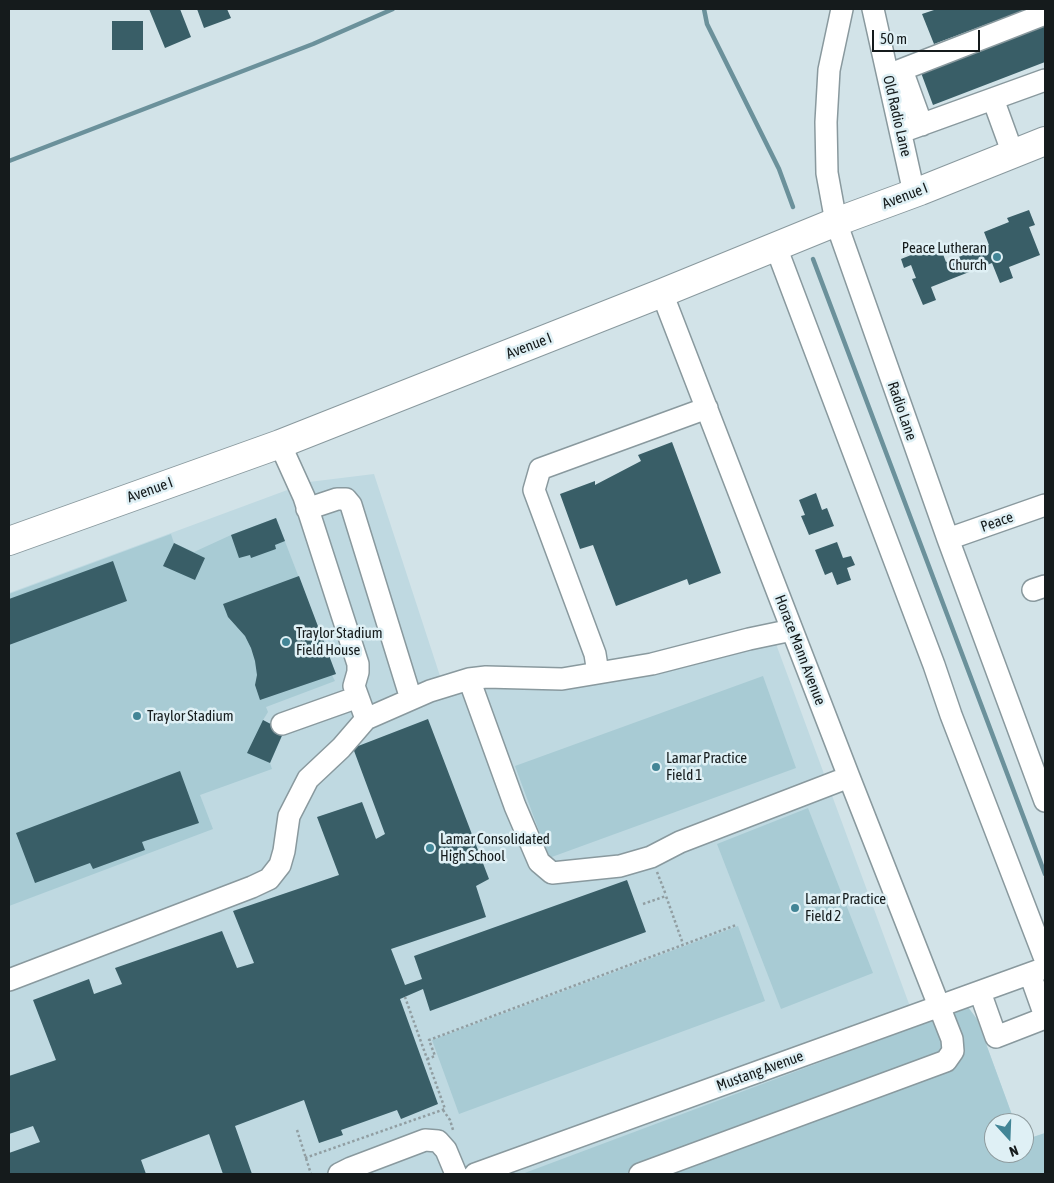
<!DOCTYPE html>
<html>
<head>
<meta charset="utf-8">
<style>
  body { margin:0 }
  #map { position:relative; width:1054px; height:1183px; overflow:hidden; background:#d2e3e8; font-family:"Asap Condensed",sans-serif }
  canvas { display:block }
  .frame { position:absolute; inset:0; border:10px solid #151b1c; pointer-events:none }
  .north { position:absolute; left:984px; top:1113px; width:50px; height:50px; box-sizing:border-box; background:#dff0f5; border:1px solid #8e9b9e; border-radius:50%; rotate:160deg; font-size:14px; font-weight:700; line-height:20px; text-align:center; color:#151b1c }
  .north::after { content:''; display:block; margin:auto; width:18px; height:22px; background:#428596; clip-path:polygon(50% 0,100% 100%,50% 72%,0 100%) }
  .scale { position:absolute; left:872px; top:30px; width:108px; height:22px; box-sizing:border-box; border:2px solid #151b1c; border-top:0; padding-left:6px; font-size:15px; line-height:18px; white-space:nowrap; color:#151b1c; -webkit-text-stroke:4px #dff0f5; paint-order:stroke }
</style>
</head>
<body>
<div id="map">
<canvas width="1054" height="1183"></canvas>
<div class="frame"></div>
<div class="north">N</div>
<div class="scale">50 m</div>
</div>
<script>
const c = document.querySelector('canvas').getContext('2d');
c.lineJoin = 'round';
function fill(path, color) { c.fillStyle = color; c.fill(path, 'evenodd'); }
const shape = rows => new Path2D(rows.map(r => 'M' + r).join(''));
function stroke(path, color, width, dash) { c.strokeStyle = color; c.lineWidth = width; c.lineCap = dash ? 'butt' : 'round'; c.setLineDash(dash || []); c.stroke(path); }
function label(font, color, halo, rows, align = 'center') {
  c.font = font + ' "Asap Condensed",sans-serif'; c.lineWidth = 5; c.setLineDash([]); c.textBaseline = 'middle'; c.strokeStyle = halo; c.fillStyle = color; for (const [text, x, y, turn = 0] of rows) {
    c.save(); c.translate(x, y); c.rotate((+turn || 0) * Math.PI / 180); c.textAlign = isNaN(turn) ? turn : align; if (halo) c.strokeText(text, 0, 0); c.fillText(text, 0, 0); c.restore();
  }
}
const built = shape([
  [374,474,440,676,472,671,574,673,769,625,922,1039,977,1019,1015,1123,994,1123,994,1153,1024,1153,1024,1140,1045,1133,1045,1174,9,1174,9,593,309,482]
]);
const green = shape([
  [276,518,336,674,332,675,335,681,266,707,268,712,263,720,284,731,270,763,272,769,200,795,213,829,9,906,9,594,171,534,174,543,194,552,231,535],
  [763,676,796,768,549,858,515,766],
  [808,808,873,973,781,1009,717,844],
  [738,926,765,1001,459,1114,432,1040],
  [968,1007,977,1019,1015,1123,994,1123,994,1153,1024,1153,1024,1140,1045,1133,1045,1174,522,1174]
]);
const stream = shape([
  [704,9,707,24,779,169,793,207],
  [9,161,313,44,393,9],
  [813,259,1045,874]
]);
const building = shape([
  [149,9,180,9,191,37,165,48],
  [197,9,227,9,231,18,204,28],
  [937,9,1027,9,934,44,922,14],
  [112,21,143,21,143,50,112,50],
  [1045,22,1045,62,933,105,920,70],
  [1029,210,1035,225,1029,227,1040,255,1009,267,1013,278,1000,283,992,263,931,287,936,300,923,305,912,279,916,278,911,265,904,268,901,259,939,244,946,262,989,245,984,232,1009,222,1007,218],
  [672,442,721,573,689,585,687,579,616,606,593,545,580,549,560,494,595,481,595,485,641,461,638,455],
  [816,493,822,510,827,508,834,526,809,535,801,516,805,515,799,500],
  [276,518,285,541,275,545,276,549,251,558,250,555,239,558,231,535],
  [837,542,843,558,851,556,855,565,847,568,851,580,837,585,832,572,825,575,815,550],
  [174,543,205,558,195,580,163,566],
  [113,561,127,601,9,645,9,599],
  [299,576,336,674,260,700,255,685,257,675,255,661,251,648,245,636,228,617,223,604],
  [428,719,489,879,476,886,486,917,391,949,405,985,422,979,414,956,627,880,646,932,430,1011,423,989,400,999,438,1104,401,1119,397,1110,341,1130,343,1135,319,1143,304,1100,235,1126,252,1174,223,1174,209,1134,141,1160,146,1174,9,1174,9,1153,40,1142,33,1126,9,1134,9,1076,56,1060,33,1000,89,979,94,994,122,984,115,968,222,931,237,968,254,963,233,911,339,875,317,817,362,802,376,839,385,834,353,748],
  [263,720,284,731,270,763,247,753],
  [180,771,199,823,142,842,145,850,93,869,90,863,35,883,16,833]
]);
const path = shape([
  [657,872,666,895],
  [643,904,666,896,683,944],
  [427,1059,435,1056,429,1040,736,925],
  [443,1110,450,1120,453,1130],
  [297,1130,311,1174],
  [305,1158,445,1109,405,997]
]);
const minor = shape([
  [842,9,829,70,826,122,827,173,836,222,948,539,1045,801],
  [873,9,914,193],
  [902,70,922,125],
  [888,75,1045,14],
  [993,99,1013,154],
  [901,132,1045,80],
  [776,247,934,665,951,715,1045,959],
  [280,444,304,497,358,664,358,672,354,686,366,719],
  [307,509,337,499,346,499,351,505,411,699],
  [948,539,1045,505],
  [1033,590,1045,586],
  [598,673,595,654,534,490,540,469,707,408],
  [469,679,515,806,539,862,552,873,620,866,651,857,680,842,849,777],
  [282,724,358,697],
  [1030,974,1045,1016],
  [9,980,252,887,269,879,280,865,284,851,289,816,308,779,341,748,366,719,430,691,469,679,486,677,562,679,652,664,749,639,792,630],
  [980,992,996,1037,1045,1018],
  [339,1174,351,1168,425,1140,438,1141,446,1150,456,1174],
  [475,1174,1045,968],
  [640,1174,946,1061,953,1051,952,1039,849,777,662,293]
]);
const major = shape([
  [9,541,280,444,662,293,836,222,920,191,1045,141]
]);
const markers = [
  [997,257,5,"#428596"],
  [286,642,5,"#428596"],
  [137,716,5,"#428596"],
  [656,767,5,"#428596"],
  [430,848,5,"#428596"],
  [795,908,5,"#428596"]
];
const streetNames = [
  ["Old Radio Lane",897,116,77],
  ["Avenue I",905,196,-21],
  ["Avenue I",529,346,-21],
  ["Radio Lane",902,411,71],
  ["Avenue I",150,490,-20],
  ["Peace",997,522,-19],
  ["Horace Mann Avenue",800,650,69],
  ["Mustang Avenue",760,1071,-20]
];
const poiNames = [
  ["Peace Lutheran",987,248,"right"],
  ["Church",987,265,"right"],
  ["Traylor Stadium",296,633],
  ["Field House",296,650],
  ["Traylor Stadium",147,716],
  ["Lamar Practice",666,758],
  ["Field 1",666,775],
  ["Lamar Consolidated",440,839],
  ["High School",440,856],
  ["Lamar Practice",805,899],
  ["Field 2",805,916]
];
fill(built, '#bfd9e1');
fill(green, '#a8cbd4');
stroke(stream, '#6b919b', 4.5);
fill(building, '#395e67');
stroke(minor, '#89999e', 24);
stroke(major, '#89999e', 30);
stroke(path, '#919ea2', 2.5, [2.5, 2.5]);
stroke(minor, '#fff', 21);
stroke(major, '#fff', 28);
for (const [x, y, r, color] of markers) { const dot = new Path2D(); dot.arc(x, y, r, 0, 2 * Math.PI); c.fillStyle = color; c.fill(dot); stroke(dot, '#dff0f5', 2); }
label('15px', '#151b1c', '#dff0f5', streetNames);
label('15px', '#151b1c', '#dff0f5', poiNames, 'left');
</script>
</body>
</html>
